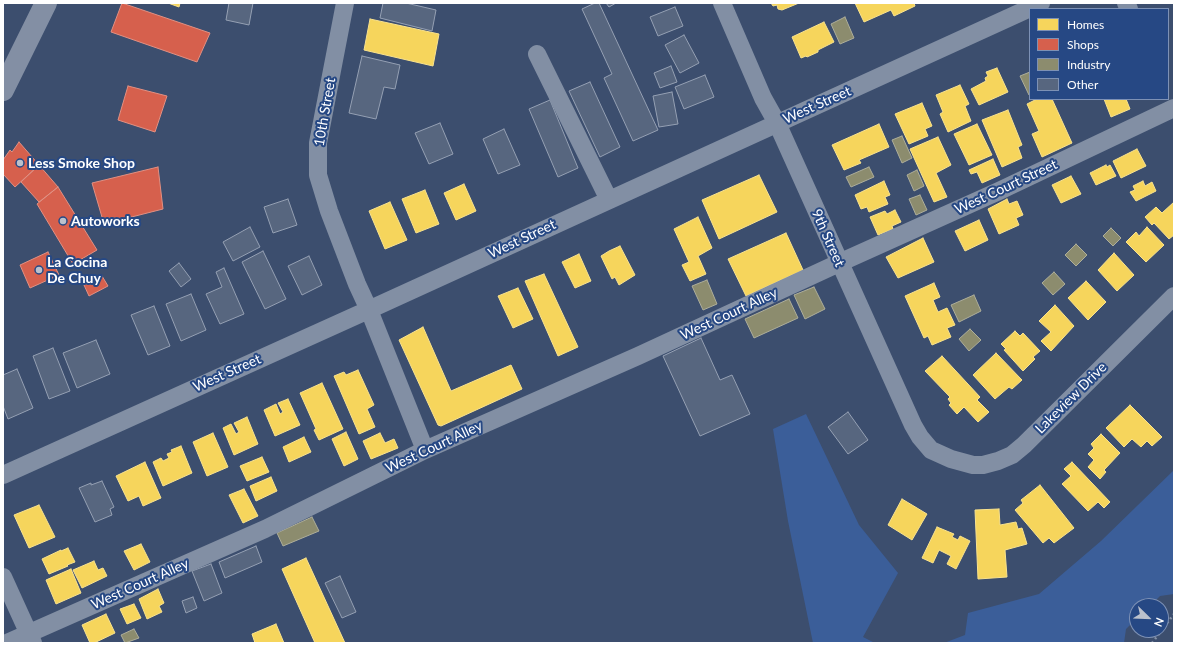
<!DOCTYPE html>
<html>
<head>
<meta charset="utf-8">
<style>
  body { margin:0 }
  #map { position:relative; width:1177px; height:646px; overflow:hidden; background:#3c4e6e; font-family:Lato,sans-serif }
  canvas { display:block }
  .frame { position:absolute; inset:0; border:4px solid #fff; pointer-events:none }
  .legend { position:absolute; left:1029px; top:8px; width:140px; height:92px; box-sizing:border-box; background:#264884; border:1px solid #7d91b5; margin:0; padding:5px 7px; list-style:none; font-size:12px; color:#fff }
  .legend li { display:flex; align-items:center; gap:8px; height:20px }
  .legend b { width:20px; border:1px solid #7d91b5 }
  .north { position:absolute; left:1129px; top:598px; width:40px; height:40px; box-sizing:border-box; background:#264884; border:1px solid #7d91b5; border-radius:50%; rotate:113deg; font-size:11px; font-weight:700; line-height:16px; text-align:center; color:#fff }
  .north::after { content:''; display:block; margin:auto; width:14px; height:18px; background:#bbc1cc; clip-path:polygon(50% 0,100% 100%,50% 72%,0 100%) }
</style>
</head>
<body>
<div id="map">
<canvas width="1177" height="646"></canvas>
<div class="frame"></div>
<ul class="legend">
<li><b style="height:11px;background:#f6d55c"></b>Homes</li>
<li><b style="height:11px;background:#d6604d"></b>Shops</li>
<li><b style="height:11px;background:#8c8c6e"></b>Industry</li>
<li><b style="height:11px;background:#57667f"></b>Other</li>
</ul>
<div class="north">N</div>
</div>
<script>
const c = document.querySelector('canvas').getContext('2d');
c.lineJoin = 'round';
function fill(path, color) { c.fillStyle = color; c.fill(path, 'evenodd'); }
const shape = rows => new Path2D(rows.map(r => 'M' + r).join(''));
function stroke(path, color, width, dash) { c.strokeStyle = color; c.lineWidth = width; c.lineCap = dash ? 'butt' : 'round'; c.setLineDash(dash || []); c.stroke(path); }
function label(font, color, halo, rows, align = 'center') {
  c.font = font + ' Lato,sans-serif'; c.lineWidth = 4; c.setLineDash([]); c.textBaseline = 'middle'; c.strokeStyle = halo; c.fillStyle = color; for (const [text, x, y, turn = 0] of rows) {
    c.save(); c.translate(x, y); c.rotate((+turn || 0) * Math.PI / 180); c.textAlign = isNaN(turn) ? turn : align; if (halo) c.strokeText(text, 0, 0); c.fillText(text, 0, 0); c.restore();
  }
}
const green = shape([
  [806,414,859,525,898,573,863,637,875,643,813,643,788,521,773,429],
  [1174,470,1174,594,1160,596,1150,606,1137,606,1137,618,1126,629,1124,643,944,643,965,635,968,613,1039,594,1101,541]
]);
const homes = shape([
  [168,3,180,3,179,7,168,3],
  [771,3,799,3,782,10,778,9,777,5,773,6,771,3],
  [855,3,914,3,915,6,894,16,891,10,864,22,855,3],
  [370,19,439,34,433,66,364,50,370,19],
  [824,22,834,42,818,50,818,52,807,57,806,56,801,58,792,37,824,22],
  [997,68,1008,92,979,105,971,89,986,81,985,78,988,76,986,72,997,68],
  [960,85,969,104,965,106,971,121,948,132,940,114,943,112,936,95,960,85],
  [1037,99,1052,99,1072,143,1042,157,1032,134,1039,131,1027,104,1037,99],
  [1104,99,1126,99,1130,109,1111,117,1104,99],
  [922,103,932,126,925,129,928,136,909,144,895,114,922,103],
  [1008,110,1022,145,1018,147,1022,158,1002,167,982,120,1008,110],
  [879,124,889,147,859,160,861,163,844,170,832,145,879,124],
  [977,124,992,155,969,165,954,134,977,124],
  [938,137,951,165,936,173,947,197,934,202,910,149,938,137],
  [1137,149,1146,166,1121,178,1113,161,1137,149],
  [993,159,1000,175,982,183,977,172,971,174,969,170,993,159],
  [1106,165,1107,167,1110,165,1116,176,1096,185,1090,173,1106,165],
  [759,175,777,212,719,239,702,200,759,175],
  [1071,176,1081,194,1061,203,1052,185,1071,176],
  [884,181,890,195,885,197,888,204,869,212,867,207,861,209,855,195,884,181],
  [1143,181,1145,186,1152,182,1156,191,1136,201,1130,192,1135,190,1133,186,1143,181],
  [464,184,476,211,456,220,444,193,464,184],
  [425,190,439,224,416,233,402,199,425,190],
  [1007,199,1009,204,1017,201,1023,215,1016,218,1019,225,999,234,988,209,1007,199],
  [390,202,407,240,385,249,369,211,390,202],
  [1174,202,1174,235,1169,239,1154,223,1152,225,1145,217,1156,207,1162,213,1174,202],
  [895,210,901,222,892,226,893,229,878,235,870,217,885,211,887,214,895,210],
  [698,217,712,248,698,256,706,274,690,281,682,265,689,262,674,229,698,217],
  [979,220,988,240,965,251,955,231,979,220],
  [1147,227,1164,245,1146,262,1126,242,1136,232,1139,236,1147,227],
  [786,233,803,270,746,296,728,259,786,233],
  [923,238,934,262,898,278,886,257,923,238],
  [620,246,635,275,619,285,615,277,612,279,601,256,609,251,620,246],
  [1114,253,1134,275,1117,291,1098,270,1114,253],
  [579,254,591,281,575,288,562,262,579,254],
  [544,274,578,347,558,356,525,281,544,274],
  [1086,281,1106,302,1088,320,1068,298,1086,281],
  [934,283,940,297,933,300,938,312,947,308,955,325,947,328,951,337,932,345,928,336,924,338,905,296,934,283],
  [518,288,533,319,513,328,498,296,518,288],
  [1055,305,1074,326,1051,351,1041,341,1051,332,1039,321,1055,305],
  [423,327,451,391,511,365,522,389,441,426,438,425,399,340,423,327],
  [1015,331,1020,336,1023,333,1040,351,1033,357,1035,359,1023,371,1004,350,1006,349,1001,344,1015,331],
  [996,353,1022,380,1012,389,1009,387,995,399,973,375,996,353],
  [942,356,980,397,977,400,989,412,978,422,964,407,957,414,949,405,951,403,948,399,950,397,925,371,942,356],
  [358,370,374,405,367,409,375,427,359,434,334,376,344,372,346,375,358,370],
  [322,383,343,429,319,440,314,430,316,429,300,393,322,383],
  [288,399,300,425,275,436,264,410,276,404,280,414,283,412,278,403,288,399],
  [1130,405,1162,437,1152,446,1147,441,1141,447,1132,439,1124,447,1106,428,1130,405],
  [247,417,258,444,234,455,223,428,231,424,236,434,239,432,234,423,247,417],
  [346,432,358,459,344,466,332,439,346,432],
  [213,433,228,467,207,476,193,442,213,433],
  [380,433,385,443,394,439,398,448,371,459,363,441,380,433],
  [1101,434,1120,453,1104,470,1106,472,1100,479,1088,467,1094,460,1088,454,1094,448,1091,444,1101,434],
  [304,437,311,452,289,462,283,447,304,437],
  [181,446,192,473,163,486,153,462,161,458,163,461,169,458,167,454,172,452,171,450,181,446],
  [262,457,269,472,247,481,240,466,262,457],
  [145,462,161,498,143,506,139,496,128,501,116,476,145,462],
  [1072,462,1110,502,1104,508,1098,502,1088,511,1062,484,1071,476,1064,469,1072,462],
  [271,477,277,491,256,501,250,486,271,477],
  [1040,485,1074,528,1054,543,1049,538,1043,543,1015,510,1023,503,1021,500,1040,485],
  [244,489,258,516,243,523,229,495,244,489],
  [902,499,927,514,912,540,888,525,902,499],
  [39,505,55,537,29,548,14,515,39,505],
  [999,509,1000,525,1016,522,1018,529,1022,528,1027,544,1005,550,1007,577,978,579,975,510,999,509],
  [937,527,954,534,952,537,958,540,960,536,970,541,956,569,947,564,951,556,939,550,933,563,922,558,937,527],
  [141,544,150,562,134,570,124,551,141,544],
  [68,548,75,562,67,565,68,566,49,574,42,559,61,550,61,551,68,548],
  [306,558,345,643,315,643,282,569,306,558],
  [94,561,98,570,103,568,107,576,82,588,73,570,94,561],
  [71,569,81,593,56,604,46,580,71,569],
  [158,589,164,603,159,606,162,612,147,619,139,599,158,589],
  [134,604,141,618,127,624,120,609,134,604],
  [106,614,115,633,94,643,90,643,82,625,106,614],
  [276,624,284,643,255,643,252,634,276,624]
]);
const shops = shape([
  [122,3,210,33,197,62,111,32,122,3],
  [128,86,167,96,155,132,118,120,128,86],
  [19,142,39,165,15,187,3,174,3,160,10,150,12,152,19,142],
  [39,165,58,187,39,202,21,182,39,165],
  [158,167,163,209,104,224,92,183,158,167],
  [58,187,97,250,73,264,37,204,58,187],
  [48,252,59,275,30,288,20,265,48,252],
  [102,276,108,286,89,296,84,285,102,276]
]);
const industry = shape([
  [845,17,854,38,840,44,831,24,845,17],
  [1030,72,1030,95,1029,95,1020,76,1030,72],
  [902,136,912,158,902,163,892,140,902,136],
  [869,167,874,177,851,187,846,177,869,167],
  [917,170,924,186,914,191,907,175,917,170],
  [920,195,927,210,916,215,909,199,920,195],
  [1111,228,1121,238,1113,246,1103,236,1111,228],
  [1076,244,1087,255,1076,266,1065,255,1076,244],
  [1054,272,1065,284,1053,295,1042,283,1054,272],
  [707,280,717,304,703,310,692,286,707,280],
  [814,287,825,309,805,319,794,295,814,287],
  [974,295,981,311,959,322,951,305,974,295],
  [789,299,798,318,754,338,745,319,789,299],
  [970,329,981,340,969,351,959,339,970,329],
  [312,517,319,531,283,546,277,533,312,517],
  [134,629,139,638,125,643,121,635,134,629]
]);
const building = shape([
  [229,3,253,3,249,25,226,20,229,3],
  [383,3,406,3,436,10,432,31,380,18,383,3],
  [595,3,599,3,658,130,633,141,604,78,612,74,582,9,595,3],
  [606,3,616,3,609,7,606,3],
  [675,7,683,26,658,36,650,17,675,7],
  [684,35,699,63,680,73,665,45,684,35],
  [362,56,400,65,395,89,384,87,376,119,349,113,362,56],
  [671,66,677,82,660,88,654,73,671,66],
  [705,75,714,97,684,109,675,87,705,75],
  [590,82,620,147,600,157,569,91,590,82],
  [672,92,678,124,659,127,653,96,672,92],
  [550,100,578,168,558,177,529,109,550,100],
  [440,123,453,154,429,164,415,133,440,123],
  [504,129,520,165,498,174,483,139,504,129],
  [288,199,297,225,273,233,264,207,288,199],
  [250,227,260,247,233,261,223,242,250,227],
  [263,251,286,299,265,309,242,262,263,251],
  [309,256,322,285,302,295,288,266,309,256],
  [179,263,191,279,181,287,169,271,179,263],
  [224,268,244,314,220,324,206,294,222,287,216,272,224,268],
  [191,294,206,330,181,341,166,304,191,294],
  [154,306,170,346,148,355,131,315,154,306],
  [701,338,720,380,732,375,750,414,700,436,663,356,701,338],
  [96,340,110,374,77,388,63,353,96,340],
  [53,348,70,391,49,399,33,356,53,348],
  [17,369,33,408,8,419,3,406,3,375,17,369],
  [848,412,868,440,848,454,828,427,848,412],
  [102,481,114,507,110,509,112,515,95,522,79,488,91,483,91,485,102,481],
  [256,546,262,562,225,578,219,562,256,546],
  [211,564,222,593,204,601,192,571,211,564],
  [340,576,356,612,342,618,325,583,340,576],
  [193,597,197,608,186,613,182,601,193,597]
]);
const path = shape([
  [1152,643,1174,614]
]);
const minor = shape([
  [345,3,318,143,318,175,329,211,357,284,369,310,425,450],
  [722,3,763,98,777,123,913,425,920,437,931,450,951,459,973,465,983,465,998,461,1012,455,1024,445,1174,296],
  [1126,3,1129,9],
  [537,54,609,200],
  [3,475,375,307,1041,3],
  [3,577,33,643],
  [7,643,265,529,425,450,638,356,839,263,999,191,1174,108]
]);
const highway = shape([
  [3,90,46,3]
]);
const markers = [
  [20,163,4,"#bbc1cc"],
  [63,221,4,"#bbc1cc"],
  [39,270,4,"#bbc1cc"]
];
const streetNames = [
  ["West Street",817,105,-24],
  ["10th Street",325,112,-80],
  ["West Court Street",1006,187,-25],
  ["9th Street",828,238,66],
  ["West Street",522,239,-25],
  ["West Court Alley",729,314,-25],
  ["West Street",227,373,-24],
  ["Lakeview Drive",1071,398,-45],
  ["West Court Alley",434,447,-25],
  ["West Court Alley",140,584,-24]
];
const poiNames = [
  ["Less Smoke Shop",28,163],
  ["Autoworks",71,221],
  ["La Cocina",47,262],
  ["De Chuy",47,278]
];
fill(green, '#3b5e99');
fill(homes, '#f6d55c');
stroke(homes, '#f9e28d', 1);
fill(shops, '#d6604d');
stroke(shops, '#e29082', 1);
fill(industry, '#8c8c6e');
stroke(industry, '#aeae9a', 1);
fill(building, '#57667f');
stroke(building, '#95a0b3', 1);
stroke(path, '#828fa4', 2.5, [2, 3]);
stroke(minor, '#828fa4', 18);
stroke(highway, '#838fa4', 22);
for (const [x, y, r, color] of markers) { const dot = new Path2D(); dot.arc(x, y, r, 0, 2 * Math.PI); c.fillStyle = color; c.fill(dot); stroke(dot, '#264884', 1.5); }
label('14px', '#fff', '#264884', streetNames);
label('bold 14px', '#fff', '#264884', poiNames, 'left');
</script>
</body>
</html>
